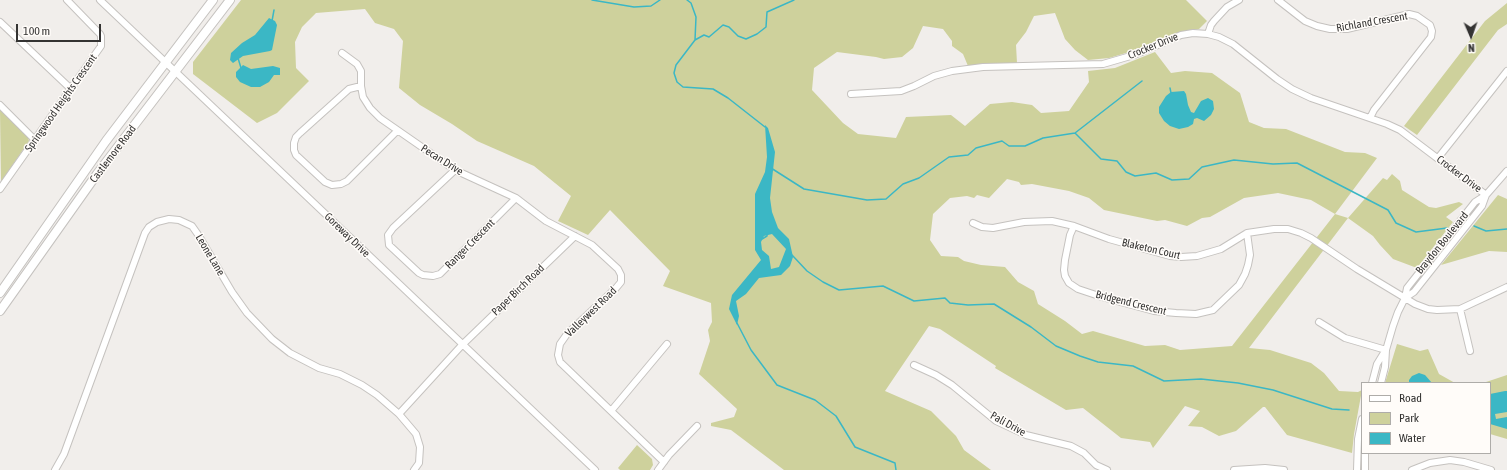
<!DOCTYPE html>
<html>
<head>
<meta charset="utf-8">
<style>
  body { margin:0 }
  #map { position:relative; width:1507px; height:470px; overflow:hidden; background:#f1eeeb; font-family:"Asap Condensed",sans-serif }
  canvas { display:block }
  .legend { position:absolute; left:1361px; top:382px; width:130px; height:72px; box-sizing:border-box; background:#fffcf9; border:1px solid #aeaca9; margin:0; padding:5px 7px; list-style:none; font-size:12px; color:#343332 }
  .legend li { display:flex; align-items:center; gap:8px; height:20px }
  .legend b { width:20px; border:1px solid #aeaca9 }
  .north { position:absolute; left:1451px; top:16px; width:40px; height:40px; -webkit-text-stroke:3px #fffcf9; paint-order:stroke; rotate:178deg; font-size:11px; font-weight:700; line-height:16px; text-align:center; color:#343332 }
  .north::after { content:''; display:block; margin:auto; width:14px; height:18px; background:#343332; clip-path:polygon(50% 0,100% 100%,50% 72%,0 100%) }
  .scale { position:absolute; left:16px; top:24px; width:85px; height:18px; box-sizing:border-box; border:2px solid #343332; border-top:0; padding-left:5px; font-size:12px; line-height:14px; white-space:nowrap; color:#343332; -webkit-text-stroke:3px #fffcf9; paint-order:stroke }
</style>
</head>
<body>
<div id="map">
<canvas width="1507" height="470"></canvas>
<ul class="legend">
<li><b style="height:5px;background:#fff"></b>Road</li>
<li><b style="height:11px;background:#ced19c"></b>Park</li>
<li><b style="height:11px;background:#3bb7c5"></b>Water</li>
</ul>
<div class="north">N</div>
<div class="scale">100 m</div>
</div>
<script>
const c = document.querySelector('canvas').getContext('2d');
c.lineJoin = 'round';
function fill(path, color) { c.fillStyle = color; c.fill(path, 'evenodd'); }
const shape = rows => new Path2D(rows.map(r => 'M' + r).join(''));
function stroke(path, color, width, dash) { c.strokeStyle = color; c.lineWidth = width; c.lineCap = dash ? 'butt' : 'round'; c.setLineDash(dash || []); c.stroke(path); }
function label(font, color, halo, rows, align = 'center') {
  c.font = font + ' "Asap Condensed",sans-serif'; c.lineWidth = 3; c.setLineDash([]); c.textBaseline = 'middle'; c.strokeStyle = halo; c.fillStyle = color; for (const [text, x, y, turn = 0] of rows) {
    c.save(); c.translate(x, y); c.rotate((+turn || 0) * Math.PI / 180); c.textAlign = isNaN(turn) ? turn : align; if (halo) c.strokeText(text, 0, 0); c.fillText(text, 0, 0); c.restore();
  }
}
const green = shape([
  [241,0,1186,0,1207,21,1199,29,1179,32,1146,47,1109,58,1088,60,1075,50,1065,39,1055,13,1034,16,1026,32,1016,45,1017,63,968,66,963,54,952,46,952,41,943,29,923,26,913,48,902,57,884,59,876,57,837,52,814,68,812,90,843,123,858,134,896,138,906,117,951,115,965,126,990,104,1012,102,1032,105,1041,113,1069,111,1089,82,1088,71,1115,68,1155,52,1171,73,1185,71,1212,73,1240,93,1249,122,1264,128,1286,129,1345,152,1365,153,1377,158,1335,214,1348,218,1383,178,1387,180,1392,174,1400,181,1402,190,1429,207,1436,208,1459,202,1463,204,1446,217,1453,222,1417,268,1393,259,1380,245,1373,236,1348,218,1249,348,1270,350,1311,363,1324,373,1339,391,1358,392,1362,390,1354,434,1352,453,1287,435,1265,407,1263,407,1236,431,1219,436,1202,427,1188,426,1200,411,1185,406,1153,448,1150,442,1121,438,1083,408,1066,410,995,368,996,366,940,329,929,326,885,391,931,411,956,436,964,450,991,470,784,470,731,430,711,426,711,423,734,417,737,409,699,374,710,341,708,330,712,322,711,303,663,286,670,271,610,210,588,235,558,221,571,196,534,166,477,141,452,124,420,105,399,88,403,41,394,29,375,23,365,9,316,13,302,27,295,42,296,68,309,81,277,113,257,123,193,74,193,62],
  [1007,179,1019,182,1021,185,1032,184,1069,191,1089,198,1104,210,1157,221,1165,220,1187,226,1202,218,1210,217,1244,198,1278,193,1311,200,1335,214,1232,346,1180,350,1165,345,1145,346,1093,331,1082,334,1065,321,1038,304,1034,291,1018,282,1005,267,981,265,964,261,958,257,941,256,930,240,933,214,950,198,967,196,974,198,977,195,989,198],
  [1507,3,1507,24,1498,30,1417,135,1404,126,1485,21],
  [0,110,28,137,29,141,1,182],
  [1498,195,1507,199,1507,252,1489,251,1441,265],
  [1397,344,1420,351,1428,349,1439,374,1455,383,1385,383],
  [1507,375,1507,439,1490,434,1490,383,1483,383],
  [637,445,652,459,653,465,650,470,620,470,618,468]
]);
const water = shape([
  [269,18,275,21,277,25,272,50,270,51,243,56,233,63,230,60,231,53,242,43,255,35],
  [243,65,251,69,273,66,280,68,280,75,274,75,269,82,260,87,251,87,240,82,236,77,236,72],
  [1184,91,1186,94,1188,105,1191,112,1194,113,1201,101,1208,98,1213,101,1214,109,1211,115,1204,121,1197,118,1194,119,1193,124,1188,127,1179,129,1170,126,1164,121,1159,113,1159,107,1166,96,1171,92],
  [765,125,768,128,775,152,770,198,772,212,778,228,789,239,793,257,790,266,781,275,759,278,746,294,736,301,739,316,737,325,729,309,732,295,761,260,755,250,755,194,765,172,767,157],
  [772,234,786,249,779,267,771,269,769,256,762,250,761,242,764,236],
  [1419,373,1425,375,1432,383,1409,383,1409,380,1412,376],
  [1505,391,1507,391,1507,412,1495,414,1496,419,1507,417,1507,429,1490,424,1490,394]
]);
const stream = shape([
  [592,0,634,7,651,6,660,0],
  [687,0,691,3,696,17,695,40],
  [272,21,274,10],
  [238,58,241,68],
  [1170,88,1171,93],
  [765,127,728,98,713,89,683,87,677,82,674,73,676,65,695,40,704,35,709,37,723,25,729,27,738,36,746,39,757,34,766,27,767,12,794,0],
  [1075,133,1101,159,1117,161,1126,172,1135,176,1156,173,1172,180,1189,179,1202,167,1234,160,1273,164,1297,163,1388,210,1396,223,1416,232,1447,228],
  [771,168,804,189,867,200,886,199,903,184,919,178,949,157,968,155,976,148,1002,141,1009,146,1025,146,1043,138,1075,133,1142,81],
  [1474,226,1486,231,1507,229],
  [762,239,767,236,767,234],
  [792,255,807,271,823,282,839,290,883,286,914,301,945,298,950,303,968,305,994,304,1031,327,1056,346,1080,356,1098,362,1133,366,1164,381,1201,379,1238,383,1273,390,1332,409,1349,410],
  [737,323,751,350,777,385,815,400,836,416,855,447,895,463,896,470]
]);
const minor = shape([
  [100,0,595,470],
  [1278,0,1305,21,1317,26,1330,29,1347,29,1409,14,1417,16,1430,25,1432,31,1431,37,1374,110,1370,118],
  [0,22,71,89],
  [1208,34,1211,25,1214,21,1227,7,1239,0],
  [342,53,357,64,361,71,361,86,363,97,370,108,380,118,455,170,516,198,546,221,592,245,618,269,621,275,621,282,616,288,567,334,560,344,558,355,560,362,664,462],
  [361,86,349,89,300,133,296,137,294,143,294,150,296,155,325,182,332,185,341,184,347,181,397,131],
  [851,94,901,91,914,86,934,76,952,71,983,67,1103,64,1134,55,1181,35,1193,33,1208,34,1219,37,1233,44,1277,79,1292,89,1311,98,1387,124,1400,130,1486,195],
  [0,105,35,140],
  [1438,158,1507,71],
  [455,170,393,228,388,235,389,245,419,273,423,275,433,276,440,274,516,198],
  [0,189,101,46,101,36,100,34,67,0],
  [973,223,982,227,993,228,1024,222,1052,221,1074,226,1109,239,1170,256,1181,257,1197,256,1221,249,1247,233,1274,229,1288,229,1301,233,1311,238,1357,269,1415,304,1428,309,1437,310,1460,309,1507,287],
  [1074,226,1070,235,1065,260,1064,270,1065,276,1069,283,1078,289,1102,297,1154,311,1176,313,1196,314,1213,310,1239,285,1245,274,1248,265,1250,255,1247,233],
  [1405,298,1414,292,1482,206,1486,195],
  [1460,309,1470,351],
  [1319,322,1345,338,1386,350],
  [914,365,936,375,952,385,996,421,1026,435,1071,446,1084,453,1096,465,1107,470],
  [1372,383,1377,364,1385,351],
  [1381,383,1385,367,1386,350,1393,326,1398,312,1405,298,1407,288,1475,202,1486,195,1507,171],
  [611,411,667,344],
  [399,414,462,345,575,236],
  [55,470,64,454,145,233,149,227,157,222,169,219,179,220,192,226,199,236,232,292,247,313,272,339,290,353,319,368,340,374,362,385,377,395,399,414,416,434,420,447,419,463,414,470],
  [658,470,669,455,697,426],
  [1234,470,1265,468,1284,470],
  [1357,470,1358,439,1362,419],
  [1365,470,1365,453],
  [1412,470,1430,463,1450,460,1464,462,1491,470]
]);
const major = shape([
  [0,293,106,141,213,0],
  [0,311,97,174,230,0]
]);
const streetNames = [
  ["Richland Crescent",1372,22,-10],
  ["Crocker Drive",1153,46,-22],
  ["Springwood Heights Crescent",61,103,-55],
  ["Castlemore Road",113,154,-53],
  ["Pecan Drive",442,160,32],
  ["Crocker Drive",1459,174,37],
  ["Goreway Drive",347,235,44],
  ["Braydon Boulevard",1442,243,-51],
  ["Ranger Crescent",470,244,-45],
  ["Blaketon Court",1151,249,13],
  ["Leone Lane",210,255,59],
  ["Paper Birch Road",518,290,-44],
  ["Bridgend Crescent",1131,303,14],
  ["Valleywest Road",591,312,-44],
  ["Pali Drive",1008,424,29]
];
fill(green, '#ced19c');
fill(water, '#3bb7c5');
stroke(stream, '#3bb7c5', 1.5);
stroke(minor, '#c5c2bf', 8);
stroke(major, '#c5c2bf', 10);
stroke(minor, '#fff', 6);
stroke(major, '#fff', 8);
label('11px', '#343332', '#fffcf9', streetNames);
</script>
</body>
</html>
